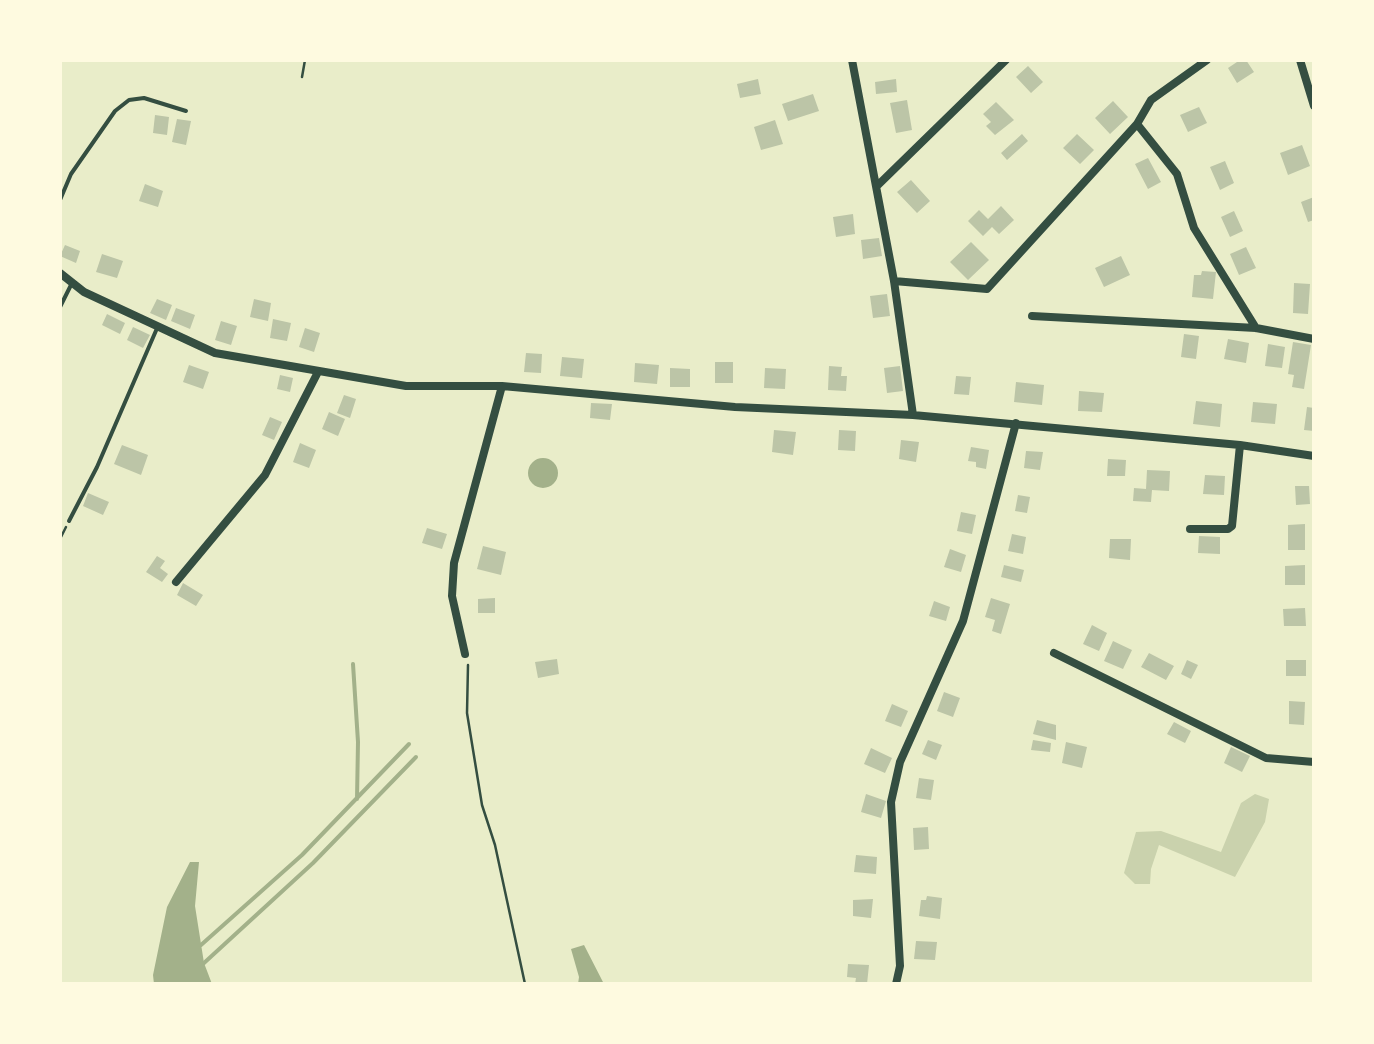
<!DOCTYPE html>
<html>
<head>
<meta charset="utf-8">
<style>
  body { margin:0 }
  #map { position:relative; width:1374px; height:1044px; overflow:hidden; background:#e9edc9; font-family:Commissioner,sans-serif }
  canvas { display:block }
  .frame { position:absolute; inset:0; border:62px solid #fefae0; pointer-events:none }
</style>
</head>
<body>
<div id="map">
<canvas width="1374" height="1044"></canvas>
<div class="frame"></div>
</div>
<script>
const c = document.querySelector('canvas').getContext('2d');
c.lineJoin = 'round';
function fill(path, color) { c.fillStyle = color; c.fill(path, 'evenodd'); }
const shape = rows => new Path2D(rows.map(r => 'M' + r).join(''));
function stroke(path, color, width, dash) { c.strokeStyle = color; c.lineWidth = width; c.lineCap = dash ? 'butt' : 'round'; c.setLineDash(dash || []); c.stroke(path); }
const green = shape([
  [1255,794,1269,799,1265,822,1235,877,1159,845,1151,869,1150,884,1135,884,1124,873,1136,832,1161,831,1221,852,1241,803]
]);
const water = shape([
  '528 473a15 15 0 1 1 30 0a15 15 0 1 1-30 0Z',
  [190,862,199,862,195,906,204,963,212,984,154,984,153,975,167,907],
  [584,945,604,984,578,984,579,977,571,949]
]);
const stream = shape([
  [353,664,358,742,357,799],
  [201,945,302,855,409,744],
  [204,963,313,863,416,757]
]);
const building = shape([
  [1240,60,1246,60,1254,72,1237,83,1228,68],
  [1028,66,1043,82,1031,93,1016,77],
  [758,79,761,94,740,98,737,84],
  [896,79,897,92,876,94,875,82],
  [813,94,819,111,788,121,782,104],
  [907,100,912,130,896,133,890,103],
  [1113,101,1128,117,1110,134,1095,118],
  [996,102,1014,120,995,135,986,126,991,122,983,114],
  [1199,107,1207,123,1188,132,1180,115],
  [155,115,169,117,167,135,153,133],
  [177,119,191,121,186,145,172,142],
  [775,120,783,144,761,150,754,127],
  [1022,134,1028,141,1007,160,1001,153],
  [1077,134,1094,150,1080,164,1063,148],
  [1302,145,1310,166,1288,175,1280,153],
  [1148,158,1161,182,1148,189,1135,164],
  [1225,161,1234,183,1220,190,1210,167],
  [911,180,930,201,917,213,897,192],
  [145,184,163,191,158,207,139,201],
  [1314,197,1314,220,1308,222,1301,202],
  [1001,206,1014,220,999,234,992,227,983,236,968,221,979,210,988,219],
  [1234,211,1243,231,1230,237,1221,217],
  [853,214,855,234,836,237,833,217],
  [879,238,882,256,863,259,861,240],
  [971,242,989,260,968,280,950,262],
  [65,245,80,251,76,263,60,256],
  [1246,247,1256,268,1239,275,1230,254],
  [102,254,123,261,117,278,96,272],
  [1121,256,1130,275,1104,287,1095,268],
  [1202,271,1216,272,1213,299,1192,297,1194,275,1201,275],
  [1294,283,1310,284,1308,314,1293,313],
  [887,294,890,316,873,318,870,296],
  [157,299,172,305,166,320,150,313],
  [254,299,271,303,268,321,250,317],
  [176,308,195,315,190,329,171,321],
  [107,314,125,323,120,334,102,325],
  [273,319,291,323,287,341,270,338],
  [221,321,237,326,231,345,215,340],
  [133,327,150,335,143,348,127,340],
  [305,328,320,333,314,352,299,347],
  [1184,334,1199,336,1196,359,1181,357],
  [1228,339,1249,343,1246,363,1224,359],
  [1293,342,1311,345,1304,389,1292,387,1294,375,1288,374],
  [1268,344,1285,347,1282,368,1265,366],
  [526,353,542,354,541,373,524,372],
  [562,357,584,359,582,378,560,376],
  [715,362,733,362,733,383,715,383],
  [635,363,659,365,657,384,634,382],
  [189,365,209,372,203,389,183,382],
  [829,366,842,367,841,376,847,376,846,391,828,390],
  [900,366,903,391,887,393,884,368],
  [670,368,690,369,690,387,670,387],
  [765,368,786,369,785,389,764,388],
  [280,375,293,378,290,392,277,389],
  [956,376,971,377,969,395,954,394],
  [1016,382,1044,385,1042,405,1014,402],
  [1079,391,1104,393,1102,412,1078,411],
  [344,395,356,399,350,418,337,413],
  [1196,401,1222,404,1220,427,1193,424],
  [1253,402,1277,404,1275,424,1251,422],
  [591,403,612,404,610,420,590,418],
  [1307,407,1314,408,1314,431,1304,430],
  [329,412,345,419,338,436,322,429],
  [270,417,282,422,274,440,262,435],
  [774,430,796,432,793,455,772,452],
  [839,430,856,431,855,451,838,450],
  [901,440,919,442,916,462,899,459],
  [300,443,316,450,309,468,293,462],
  [122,445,148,455,141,475,114,464],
  [971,447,989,450,986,469,976,467,976,462,968,461],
  [1026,451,1043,452,1040,470,1024,468],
  [1108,459,1126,460,1125,476,1107,476],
  [1147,470,1170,471,1169,491,1152,490,1151,502,1133,501,1134,488,1146,489],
  [1205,475,1225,476,1224,495,1203,494],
  [1295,486,1309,486,1310,504,1296,505],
  [88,493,109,502,103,515,83,506],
  [1018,495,1030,497,1027,513,1015,511],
  [961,512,976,515,972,534,957,531],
  [1305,524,1305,550,1288,550,1288,525],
  [427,528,447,534,442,549,422,543],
  [1012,534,1026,537,1023,554,1008,551],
  [1199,536,1220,537,1220,554,1198,553],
  [1110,539,1131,539,1130,560,1109,558],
  [483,546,506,552,501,575,477,569],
  [950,549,966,555,961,572,944,567],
  [157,556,165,561,160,568,168,574,162,582,146,572],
  [1004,565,1024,570,1021,582,1001,577],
  [1305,565,1305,585,1285,585,1285,566],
  [183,583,203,595,196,606,177,595],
  [495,598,495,613,478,613,478,599],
  [991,598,1010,604,1001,634,992,631,995,620,985,617],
  [934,601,950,607,946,621,929,616],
  [1305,608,1306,626,1284,626,1283,609],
  [1092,625,1107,633,1099,651,1083,644],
  [1113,641,1132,650,1123,669,1104,661],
  [1149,653,1174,666,1166,680,1141,667],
  [557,659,559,674,538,678,535,662],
  [1187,660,1198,665,1191,679,1181,674],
  [1286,660,1306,660,1306,676,1286,676],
  [944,692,960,698,953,717,937,711],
  [1289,701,1305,702,1304,725,1289,724],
  [892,704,908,711,901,727,885,721],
  [1037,720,1056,725,1056,740,1033,734],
  [1174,722,1191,731,1185,743,1167,734],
  [928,740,942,745,936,760,922,754],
  [1033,740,1051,743,1050,752,1031,750],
  [1066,742,1087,747,1082,768,1062,763],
  [1231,747,1250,756,1242,772,1224,763],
  [871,748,892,758,885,773,864,764],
  [919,778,934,780,931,800,916,798],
  [866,794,886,801,881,818,861,812],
  [928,827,929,849,914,850,913,828],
  [856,855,877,857,876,874,854,872],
  [927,896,942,898,940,919,919,916,921,900,926,900],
  [873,899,871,918,853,916,853,900],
  [916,941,937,942,935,960,914,959],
  [848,964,869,965,867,984,855,984,856,978,847,977]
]);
const path = shape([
  [302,77,305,60],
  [60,539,66,527],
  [468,665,467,713,482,805,495,845,525,984]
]);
const service = shape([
  [60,200,71,174,115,111,129,100,144,98,186,111],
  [60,307,72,283],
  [69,521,97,467,158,326]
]);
const minor = shape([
  [852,60,894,281,913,415],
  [1300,60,1314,106],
  [1137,124,1177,174,1194,228,1256,328],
  [877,186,1006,60],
  [60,273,84,292,215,353,406,386,502,386,735,407,913,415,1240,445,1314,456],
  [894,281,987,289,1137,124,1151,100,1207,60],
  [1032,316,1256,328,1314,339],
  [1190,529,1228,529,1232,526,1240,445],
  [176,582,265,475,318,372],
  [1054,653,1266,758,1314,762],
  [465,654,452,596,454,563,502,386],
  [896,984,900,966,891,802,900,762,963,621,1016,423]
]);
fill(green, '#cad2ad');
fill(water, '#a3b18a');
stroke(stream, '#a3b18a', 4);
fill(building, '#bcc5a7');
stroke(path, '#344e41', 2.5);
stroke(service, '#344e41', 4);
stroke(minor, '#344e41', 8);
</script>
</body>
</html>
